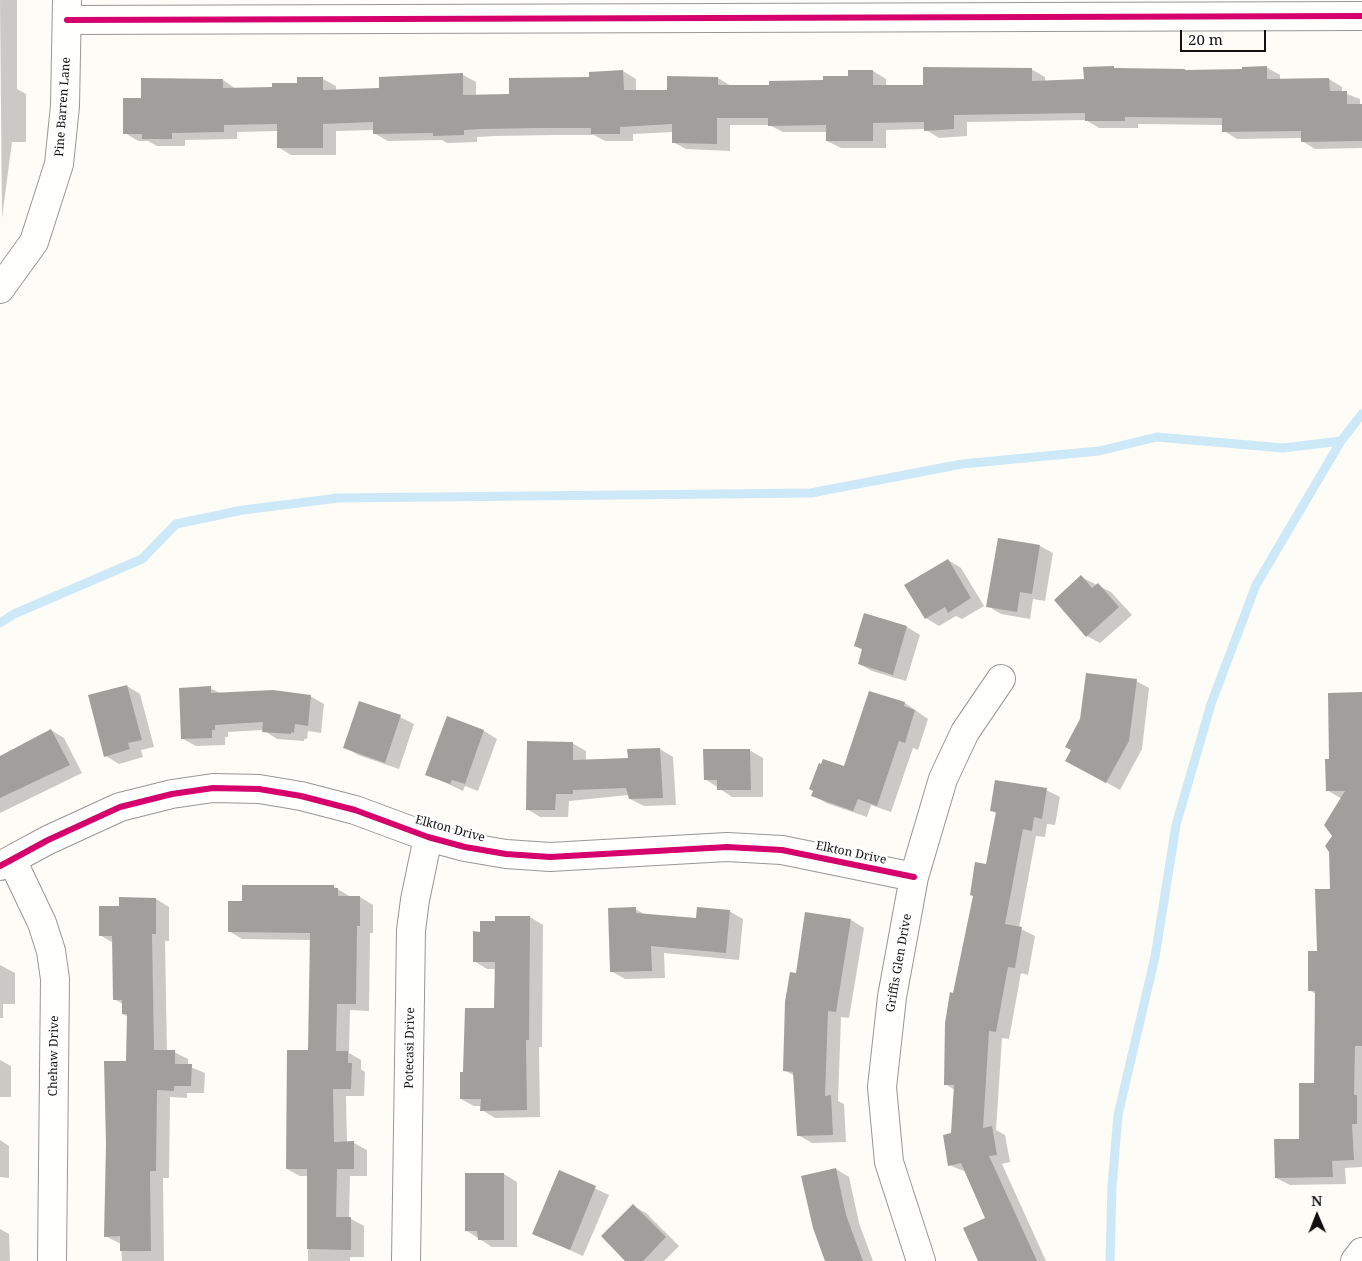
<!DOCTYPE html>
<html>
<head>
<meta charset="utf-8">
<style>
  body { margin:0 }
  #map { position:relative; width:1362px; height:1261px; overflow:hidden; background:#fdfcf7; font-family:"Noto Serif",serif }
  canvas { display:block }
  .north { position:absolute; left:1292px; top:1191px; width:50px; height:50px; -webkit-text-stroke:4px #fff; paint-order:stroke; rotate:359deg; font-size:14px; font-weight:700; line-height:20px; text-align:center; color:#111 }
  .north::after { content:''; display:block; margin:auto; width:18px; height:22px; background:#111; clip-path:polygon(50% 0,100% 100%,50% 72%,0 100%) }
  .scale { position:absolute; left:1180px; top:30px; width:86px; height:22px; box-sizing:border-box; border:2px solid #111; border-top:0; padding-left:6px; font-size:15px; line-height:18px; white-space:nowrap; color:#111; -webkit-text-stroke:4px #fff; paint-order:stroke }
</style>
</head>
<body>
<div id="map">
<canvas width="1362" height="1261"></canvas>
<div class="north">N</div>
<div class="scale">20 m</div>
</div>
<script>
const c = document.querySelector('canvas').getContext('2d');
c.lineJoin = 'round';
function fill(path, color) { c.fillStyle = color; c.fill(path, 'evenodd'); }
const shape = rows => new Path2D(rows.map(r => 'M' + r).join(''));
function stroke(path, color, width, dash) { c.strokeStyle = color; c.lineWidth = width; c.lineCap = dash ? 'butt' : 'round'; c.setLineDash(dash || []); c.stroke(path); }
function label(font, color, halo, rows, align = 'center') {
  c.font = font + ' "Noto Serif",serif'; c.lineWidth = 5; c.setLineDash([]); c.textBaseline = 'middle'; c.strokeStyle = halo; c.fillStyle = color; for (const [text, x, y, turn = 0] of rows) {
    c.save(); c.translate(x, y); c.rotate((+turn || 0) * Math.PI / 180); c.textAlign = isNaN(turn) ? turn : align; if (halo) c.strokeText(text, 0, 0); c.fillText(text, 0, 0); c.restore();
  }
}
const shadow = shape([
  [0,0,17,0,17,89,26,94,26,142,12,142,2,218],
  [1266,67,1280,75,1280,80,1329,79,1342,87,1342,92,1360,99,1360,105,1362,105,1362,148,1315,149,1302,141,1302,138,1237,139,1224,131,1223,125,1138,124,1138,128,1099,128,1086,120,967,122,967,136,939,138,925,129,886,130,886,148,841,148,827,141,827,132,783,132,769,125,730,125,730,151,686,149,673,142,673,132,633,134,633,141,605,141,594,135,555,135,495,136,477,137,477,142,447,143,442,140,388,141,374,133,374,130,336,131,336,155,291,155,278,147,278,131,237,132,237,139,185,140,185,146,157,146,148,141,138,141,125,133,142,99,223,80,236,89,273,89,323,79,336,86,336,91,381,90,463,75,476,82,476,96,510,95,623,71,636,79,636,91,668,91,718,78,731,86,770,86,824,82,873,71,886,79,886,86,924,86,1031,69,1045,77,1045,82,1085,80,1114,68,1188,72,1244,71],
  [1040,546,1053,553,1045,601,1033,599,1030,619,1001,614,988,606],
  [948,560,961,568,984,606,962,619,956,616,939,626,926,618],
  [1081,577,1111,592,1132,615,1100,643,1087,636],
  [865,615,907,627,920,635,906,681,872,671,859,664,863,650,856,646],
  [1136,681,1149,688,1142,749,1120,790,1080,768],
  [127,686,140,694,154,747,141,750,143,757,119,764,106,756],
  [210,688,222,694,310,696,324,704,321,733,308,731,307,739,304,739,304,741,277,739,263,730,228,732,228,737,225,737,225,745,196,746,183,739],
  [870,692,905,703,928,719,918,750,913,748,891,812,871,805,867,817,826,803,813,795,845,768],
  [1362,693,1362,1167,1345,1168,1346,1184,1290,1185,1276,1178,1301,1141,1316,1085,1316,994,1309,990,1331,890,1333,836,1342,799,1327,790,1330,760],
  [400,717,414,724,399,769,358,755,345,747],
  [447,718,484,731,497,739,478,791,465,786,463,791,427,774],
  [51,730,64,738,82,773,0,813,0,757],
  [572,743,586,751,586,761,629,759,629,750,660,749,673,757,676,805,644,806,630,799,629,795,569,801,568,817,540,817,527,809],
  [749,750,763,758,763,797,732,797,705,779],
  [1046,790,1060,797,1055,825,1047,824,1045,837,1036,836,1019,928,1035,936,1028,975,1021,973,1009,1039,1002,1038,996,1130,1005,1135,1010,1162,1002,1164,1046,1261,980,1261,986,1219,966,1172,949,1165,955,1090,945,1084,954,994,987,865,997,814,991,810],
  [334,887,351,897,360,897,373,905,373,933,370,933,369,1011,350,1010,349,1053,361,1060,361,1069,365,1072,364,1096,346,1096,347,1143,354,1143,367,1150,367,1176,350,1176,349,1218,364,1226,364,1257,350,1257,350,1261,308,1261,308,1176,300,1176,287,1169,309,1052,311,940,242,939,229,931,243,903],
  [120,899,156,899,169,907,169,941,165,941,167,1051,174,1052,188,1059,188,1066,205,1073,204,1093,187,1093,187,1098,170,1097,169,1178,163,1178,164,1261,122,1261,121,1244,105,1236,127,1063,128,1017,123,1014,123,1004,114,999,113,943,100,935,120,907],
  [635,909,646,915,697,919,729,911,743,919,739,960,664,953,665,978,625,979,611,971],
  [496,917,530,917,543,925,542,1047,539,1047,540,1117,495,1118,482,1110,482,1106,474,1106,461,1099,464,1073,495,1009,496,969,487,969,474,961,481,933,496,923],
  [851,920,864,928,849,1018,841,1017,838,1101,844,1104,846,1142,812,1143,798,1135,795,1076,784,1070],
  [0,965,15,973,15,1004,3,1004,3,1018,0,1018],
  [0,1060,11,1066,11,1097,0,1097],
  [0,1140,9,1146,9,1178,0,1177],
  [836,1169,849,1177,859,1223,873,1261,826,1261],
  [560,1172,609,1195,583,1256,534,1234],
  [467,1174,504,1174,517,1182,517,1247,492,1247,467,1231],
  [633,1206,646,1213,679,1246,664,1261,627,1261],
  [0,1229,9,1234,10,1261,0,1261]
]);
const stream = shape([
  [0,623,14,614,142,559,176,524,243,510,338,498,811,493,962,464,1099,451,1157,437,1283,448,1341,441],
  [1110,1261,1112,1186,1118,1115,1155,957,1176,825,1211,704,1256,585,1341,441,1362,414]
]);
const building = shape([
  [1114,66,1114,68,1185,69,1185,70,1242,69,1242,67,1267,66,1267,79,1329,78,1330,91,1347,91,1347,104,1362,104,1362,141,1301,142,1301,131,1222,132,1222,118,1125,117,1125,121,1085,121,1085,113,954,115,954,129,924,131,924,122,873,123,873,141,826,141,826,125,768,126,768,118,717,118,717,144,672,143,672,124,620,127,620,134,591,134,591,128,540,128,480,129,464,130,464,135,433,136,433,133,373,134,373,122,323,124,323,148,277,148,277,124,224,125,224,132,172,133,172,139,142,139,142,134,123,134,123,98,141,98,141,78,223,79,223,88,272,87,272,83,297,83,297,77,323,77,323,90,379,88,379,77,463,73,463,95,509,94,509,78,589,77,589,72,623,70,624,90,667,90,667,76,718,77,718,85,769,85,769,81,823,80,823,76,848,76,848,70,873,70,873,85,923,85,923,67,1032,68,1032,81,1084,79,1083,67],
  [998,538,1040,545,1032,594,1020,592,1017,612,986,607],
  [948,559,971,598,948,613,945,607,925,619,904,585],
  [1081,575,1092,588,1098,583,1119,607,1086,637,1054,600],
  [864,613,907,626,893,675,858,664,862,649,854,646],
  [1086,673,1137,679,1129,741,1106,783,1065,761,1071,750,1065,747,1080,719],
  [127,685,142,740,128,743,130,749,104,757,88,695],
  [211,686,211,693,273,690,311,695,308,726,295,724,294,733,291,732,291,734,262,732,263,722,215,725,215,730,212,730,212,738,181,739,179,688],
  [869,691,905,702,904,706,915,710,905,743,899,741,877,806,858,799,853,811,811,796,813,791,809,789,819,763,821,764,823,759,844,766],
  [1362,692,1362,1046,1355,1046,1354,1095,1357,1095,1357,1124,1352,1124,1354,1160,1332,1161,1333,1177,1275,1178,1274,1139,1299,1139,1299,1083,1314,1083,1315,991,1308,991,1308,951,1317,951,1315,889,1330,889,1329,852,1325,846,1332,836,1324,825,1345,791,1326,791,1325,759,1329,759,1328,693],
  [359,701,401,715,385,763,343,748],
  [447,716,484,730,465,784,452,780,450,784,425,775],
  [51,729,70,765,0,798,0,756],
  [527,741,573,742,573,760,628,758,627,749,660,748,663,798,629,799,626,788,573,790,573,794,556,794,555,810,526,810],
  [703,749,750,749,751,790,717,790,717,780,704,780],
  [995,780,1047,788,1042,819,1034,817,1032,831,1023,829,1005,924,1022,927,1015,968,1008,967,996,1032,989,1031,983,1128,992,1126,997,1155,989,1156,1037,1261,978,1261,963,1228,985,1218,961,1163,948,1166,943,1135,951,1133,954,1085,944,1085,945,1023,950,992,953,993,973,896,970,895,975,862,986,864,996,812,990,811],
  [242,885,334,885,334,888,338,888,338,896,360,896,360,926,357,926,356,1004,337,1004,336,1051,348,1051,348,1063,352,1063,351,1089,333,1089,334,1142,354,1141,354,1169,337,1169,336,1217,351,1217,351,1250,307,1249,307,1169,286,1169,287,1050,308,1050,310,933,228,932,228,901,242,901],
  [119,897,156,898,156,934,152,934,154,1050,175,1050,175,1064,192,1064,191,1086,174,1086,174,1091,157,1090,156,1171,150,1171,151,1251,120,1251,120,1236,104,1237,106,1144,104,1061,126,1061,127,1014,122,1014,122,1000,113,1000,112,936,99,936,99,906,119,906],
  [636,907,636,913,696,918,697,907,730,910,726,953,651,946,652,971,610,972,608,908],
  [805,912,851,919,836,1012,828,1011,825,1096,831,1095,833,1135,797,1136,793,1072,783,1071,785,1002,790,972,796,973],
  [495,916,530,916,529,1040,526,1040,527,1110,480,1111,481,1099,460,1099,460,1072,463,1072,465,1008,494,1008,495,962,473,962,473,931,480,932,480,921,495,921],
  [836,1168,846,1215,863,1261,825,1261,813,1228,801,1176],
  [559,1170,596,1186,570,1250,532,1234],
  [465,1173,504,1173,504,1240,478,1240,477,1231,465,1231],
  [633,1204,666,1237,643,1261,625,1261,601,1236]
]);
const minor = shape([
  [67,20,1362,16],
  [0,289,34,242,59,164,65,106,67,0],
  [12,860,42,923,51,951,55,979,52,1261],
  [0,866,48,840,120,807,172,794,213,788,259,789,301,796,355,810,428,837,465,847,506,854,550,857,727,847,782,850,914,877],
  [406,1261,411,930,415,900,428,837],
  [921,1261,889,1162,882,1087,892,997,914,877,943,779,965,732,1001,679],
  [1355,1261,1362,1252]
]);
const cycleway = shape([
  [67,20,1362,16],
  [0,866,48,840,120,807,172,794,213,788,259,789,301,796,355,810,428,837,465,847,506,854,550,857,727,847,782,850,914,877]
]);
const streetNames = [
  ["Pine Barren Lane",63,107,-86],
  ["Elkton Drive",450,829,15],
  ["Elkton Drive",851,853,12],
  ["Griffis Glen Drive",899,963,-80],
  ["Potecasi Drive",410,1048,-89],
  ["Chehaw Drive",54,1056,-89]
];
fill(shadow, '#0003');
stroke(stream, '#cde8f7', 9);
fill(building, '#a19f9c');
stroke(minor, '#979795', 30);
stroke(minor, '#fffffe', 28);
stroke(cycleway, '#d6006c', 6);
label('12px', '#111', '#fff', streetNames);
</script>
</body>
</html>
